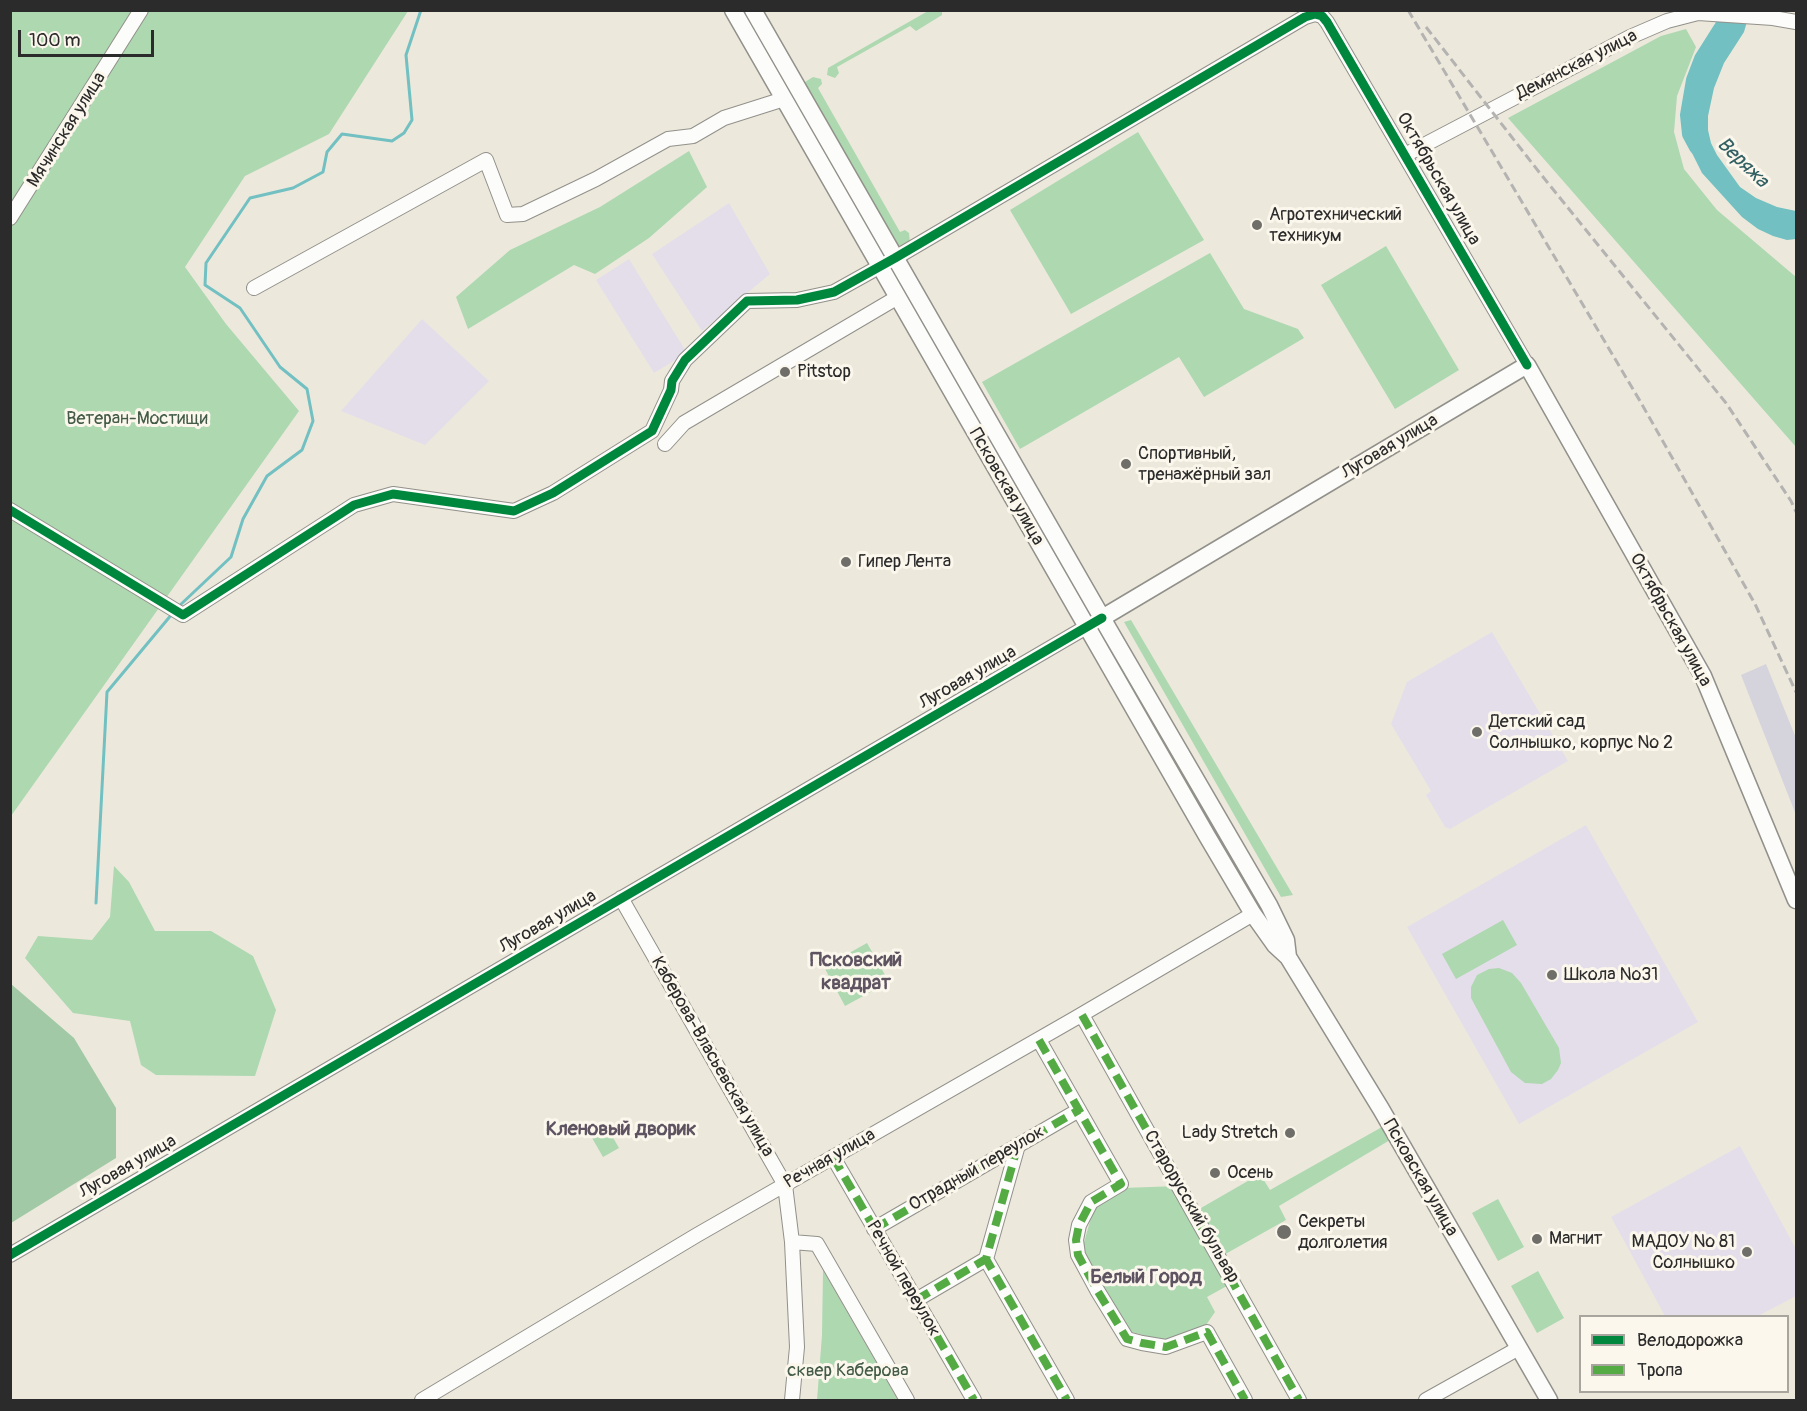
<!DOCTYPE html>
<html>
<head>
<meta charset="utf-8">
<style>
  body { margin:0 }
  #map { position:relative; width:1807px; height:1411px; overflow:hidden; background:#ece9dc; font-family:Pangolin,sans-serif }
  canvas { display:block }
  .frame { position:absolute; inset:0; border:12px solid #2b2b2b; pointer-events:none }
  .legend { position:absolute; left:1579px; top:1315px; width:210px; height:78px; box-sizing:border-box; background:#fbf7ec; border:2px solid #a8a59f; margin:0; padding:8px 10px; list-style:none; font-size:18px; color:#2b2b2b }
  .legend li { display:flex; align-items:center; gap:12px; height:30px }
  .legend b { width:30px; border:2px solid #a8a59f }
  .scale { position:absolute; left:18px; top:30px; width:136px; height:27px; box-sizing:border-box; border:3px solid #2b2b2b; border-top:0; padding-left:8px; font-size:18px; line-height:21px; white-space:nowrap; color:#2b2b2b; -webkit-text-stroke:4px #fbf7ec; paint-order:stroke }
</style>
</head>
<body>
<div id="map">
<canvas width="1807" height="1411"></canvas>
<div class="frame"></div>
<ul class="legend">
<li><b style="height:8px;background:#00873e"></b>Велодорожка</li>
<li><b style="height:8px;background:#54ab44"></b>Тропа</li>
</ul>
<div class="scale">100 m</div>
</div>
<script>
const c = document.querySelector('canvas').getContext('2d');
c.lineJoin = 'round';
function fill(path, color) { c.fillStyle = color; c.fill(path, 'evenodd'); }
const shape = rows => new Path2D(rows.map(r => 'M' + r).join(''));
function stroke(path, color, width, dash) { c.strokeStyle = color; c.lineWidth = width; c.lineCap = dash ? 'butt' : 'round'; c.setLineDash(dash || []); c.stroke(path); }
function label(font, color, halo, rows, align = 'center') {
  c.font = font + ' Pangolin,sans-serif'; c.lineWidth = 6; c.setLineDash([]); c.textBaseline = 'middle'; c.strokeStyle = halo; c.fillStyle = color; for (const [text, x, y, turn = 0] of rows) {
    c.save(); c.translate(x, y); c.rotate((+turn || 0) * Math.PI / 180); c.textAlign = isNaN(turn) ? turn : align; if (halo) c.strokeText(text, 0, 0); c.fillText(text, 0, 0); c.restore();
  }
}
const built = shape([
  [729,203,770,274,702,331,652,254],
  [629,259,687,353,654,373,596,280],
  [422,319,489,381,425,445,341,411],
  [1492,632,1568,761,1450,829,1445,827,1426,795,1431,791,1391,724,1407,682],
  [1586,825,1698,1022,1519,1124,1407,927],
  [1740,1146,1796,1249,1796,1296,1758,1316,1665,1316,1611,1217]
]);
const industrial = shape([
  [1766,664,1796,738,1796,815,1741,675]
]);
const green = shape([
  [11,11,408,11,329,134,245,176,185,267,226,324,299,411,11,816],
  [928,11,942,11,942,15,916,31,910,26,837,67,839,73,835,78,827,75,828,68],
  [1686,29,1696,47,1677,96,1674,132,1684,169,1717,210,1796,277,1796,447,1508,118,1661,36],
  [813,77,821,79,822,84,818,88,900,232,905,230,909,233,910,243,900,248,898,247,804,86,805,82],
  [1138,132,1204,240,1071,314,1010,210],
  [689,151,707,187,649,238,595,274,574,265,468,329,456,297,510,250,600,207],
  [1386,246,1459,370,1395,409,1321,285],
  [1210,253,1244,309,1298,329,1304,338,1204,397,1179,357,1020,449,982,382],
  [1131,620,1293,895,1281,897,1124,622],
  [114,866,129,882,155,931,211,931,253,956,276,1010,255,1076,156,1075,141,1065,130,1021,73,1013,25,958,38,936,92,940,110,917],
  [1503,920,1517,945,1456,979,1442,954],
  [867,943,889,982,845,1006,824,967],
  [1499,968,1512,973,1521,983,1559,1048,1561,1063,1558,1070,1551,1079,1542,1084,1525,1083,1511,1072,1471,998,1471,987,1477,975,1489,969],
  [604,1122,619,1148,603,1157,588,1131],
  [1382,1127,1390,1140,1279,1206,1286,1220,1220,1257,1234,1282,1207,1297,1215,1312,1206,1325,1170,1343,1126,1330,1081,1253,1094,1207,1123,1188,1178,1186,1194,1212,1260,1174,1270,1190],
  [1498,1199,1524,1247,1498,1261,1472,1213],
  [823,1270,898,1400,817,1400,822,1335],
  [1538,1271,1564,1318,1537,1333,1511,1286]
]);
const forest = shape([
  [11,984,74,1038,116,1108,116,1158,11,1223]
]);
const water = shape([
  [1719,11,1750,11,1744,32,1724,63,1714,88,1708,116,1708,130,1711,143,1717,155,1740,187,1756,198,1777,207,1796,211,1796,239,1787,240,1773,236,1758,229,1742,217,1702,173,1692,153,1689,130,1691,104,1699,74,1707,52]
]);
const stream = shape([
  [178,607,231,557,243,519,267,476,302,450,313,421,307,389,280,367,240,308,205,285,206,263,250,198,293,188,323,172,327,152,342,134,392,141,404,133,412,120,406,55,421,10],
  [96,903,107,692,172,614]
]);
const river = shape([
  [1697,147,1690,134,1688,115,1694,80,1702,59,1721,29]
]);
const minor = shape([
  [1405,155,1630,37,1667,21,1698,13,1773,18,1796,22],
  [10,218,141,10],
  [254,288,486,160,507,215,523,214,596,179,668,139,693,136,724,118,784,99],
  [665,444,684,423,898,297],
  [10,510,183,615,354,505,393,494,514,511,553,493,652,431,671,390,672,381,685,360,747,301,797,300,834,292,895,258,1305,17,1315,14,1322,16,1327,22,1527,365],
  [621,898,785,1185,792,1242,797,1347,792,1400],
  [1082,1015,1299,1400],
  [1039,1040,1121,1184,1091,1202,1079,1225,1076,1240,1078,1255,1097,1290,1127,1339,1142,1343,1166,1347,1207,1332,1245,1400],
  [1018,1145,986,1259,1067,1400],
  [833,1157,974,1400],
  [874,1229,1079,1110],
  [792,1242,817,1244,907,1400],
  [10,1255,1095,622],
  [916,1300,986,1259],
  [422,1400,697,1235,1074,1019,1253,914],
  [1426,1400,1519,1348]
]);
const major = shape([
  [733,10,1207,836,1253,914,1275,945,1288,957,1381,1109,1549,1400],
  [753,10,1109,630,1269,905,1286,940,1288,957],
  [1102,618,1527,365,1703,676,1796,900]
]);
const rail = shape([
  [1408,10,1640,401,1755,604,1796,692],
  [1426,27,1539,172,1726,403,1791,501,1796,512]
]);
const quiet = shape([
  [1082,1015,1299,1400],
  [1039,1040,1121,1184,1091,1202,1079,1225,1076,1240,1078,1255,1097,1290,1127,1339,1142,1343,1166,1347,1207,1332,1245,1400],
  [1018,1145,986,1259,1067,1400],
  [833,1157,974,1400],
  [874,1229,1079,1110],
  [916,1300,986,1259]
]);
const cycleway = shape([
  [10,510,183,615,354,505,393,494,514,511,553,493,652,431,671,390,672,381,685,360,747,301,797,300,834,292,895,258,1305,17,1315,14,1322,16,1327,22,1527,365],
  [10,1255,1102,618]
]);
const markers = [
  [1257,225,6,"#6f6e69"],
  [785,372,6,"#6f6e69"],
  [1126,464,6,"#6f6e69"],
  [846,562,6,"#6f6e69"],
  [1477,732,6,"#6f6e69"],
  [1552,975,6,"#6f6e69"],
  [1290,1133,6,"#6f6e69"],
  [1215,1173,6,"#6f6e69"],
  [1284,1232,8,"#6f6e69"],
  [1537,1239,6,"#6f6e69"],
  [1747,1252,6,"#6f6e69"]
];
const streetNames = [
  ["Демянская улица",1577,65,-27],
  ["Мячинская улица",67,130,-58],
  ["Октябрьская улица",1438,179,60],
  ["Луговая улица",1390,447,-31],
  ["Псковская улица",1006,487,60],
  ["Октябрьская улица",1670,620,61],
  ["Луговая улица",968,678,-30],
  ["Луговая улица",548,922,-30],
  ["Каберова-Власьевская улица",712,1057,60],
  ["Речная улица",830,1159,-30],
  ["Луговая улица",128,1167,-30],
  ["Отрадный переулок",977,1169,-30],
  ["Псковская улица",1420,1178,60],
  ["Старорусский бульвар",1191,1207,60],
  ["Речной переулок",903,1279,60]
];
const poiNames = [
  ["Агротехнический",1269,215],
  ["техникум",1269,236],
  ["Pitstop",797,372],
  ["Спортивный,",1138,454],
  ["тренажёрный зал",1138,475],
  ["Гипер Лента",858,562],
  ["Детский сад",1489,722],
  ["Солнышко, корпус № 2",1489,743],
  ["Школа №31",1564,975],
  ["Lady Stretch",1278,1133,"right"],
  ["Осень",1227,1173],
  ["Секреты",1298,1222],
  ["долголетия",1298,1243],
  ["Магнит",1549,1239],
  ["МАДОУ № 81",1735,1242,"right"],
  ["Солнышко",1735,1263,"right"]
];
const parkNames = [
  ["Ветеран-Мостищи",137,419],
  ["сквер Каберова",848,1371]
];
const waterNames = [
  ["Веряжа",1742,163,44]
];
const neighbourhoodNames = [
  ["Псковский",856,961],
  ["квадрат",856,984],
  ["Кленовый дворик",621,1130],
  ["Белый Город",1146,1278]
];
fill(built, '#e4deea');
fill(industrial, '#d5d3dc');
fill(green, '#add8b0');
fill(forest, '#a1c9a5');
fill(water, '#72c0c2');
stroke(stream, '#72c0c2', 3);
stroke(river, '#72c0c2', 16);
stroke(minor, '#92908a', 16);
stroke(major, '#92908a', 19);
stroke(minor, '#fcfcfa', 14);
stroke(major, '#fcfcfa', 16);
stroke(rail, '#b4b3b2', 3, [9, 4.5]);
stroke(quiet, '#54ab44', 8, [15, 8]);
stroke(cycleway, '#00873e', 9);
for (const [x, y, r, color] of markers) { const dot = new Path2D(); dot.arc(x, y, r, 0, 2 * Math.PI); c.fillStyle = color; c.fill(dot); stroke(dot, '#fbf7ec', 2); }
label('18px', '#2b2b2b', '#fbf7ec', streetNames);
label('18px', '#2b2b2b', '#fbf7ec', poiNames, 'left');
label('18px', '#435b48', '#fbf7ec', parkNames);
label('italic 20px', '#336063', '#fbf7ec', waterNames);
label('bold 20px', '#5e5361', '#fbf7ec', neighbourhoodNames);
</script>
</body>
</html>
